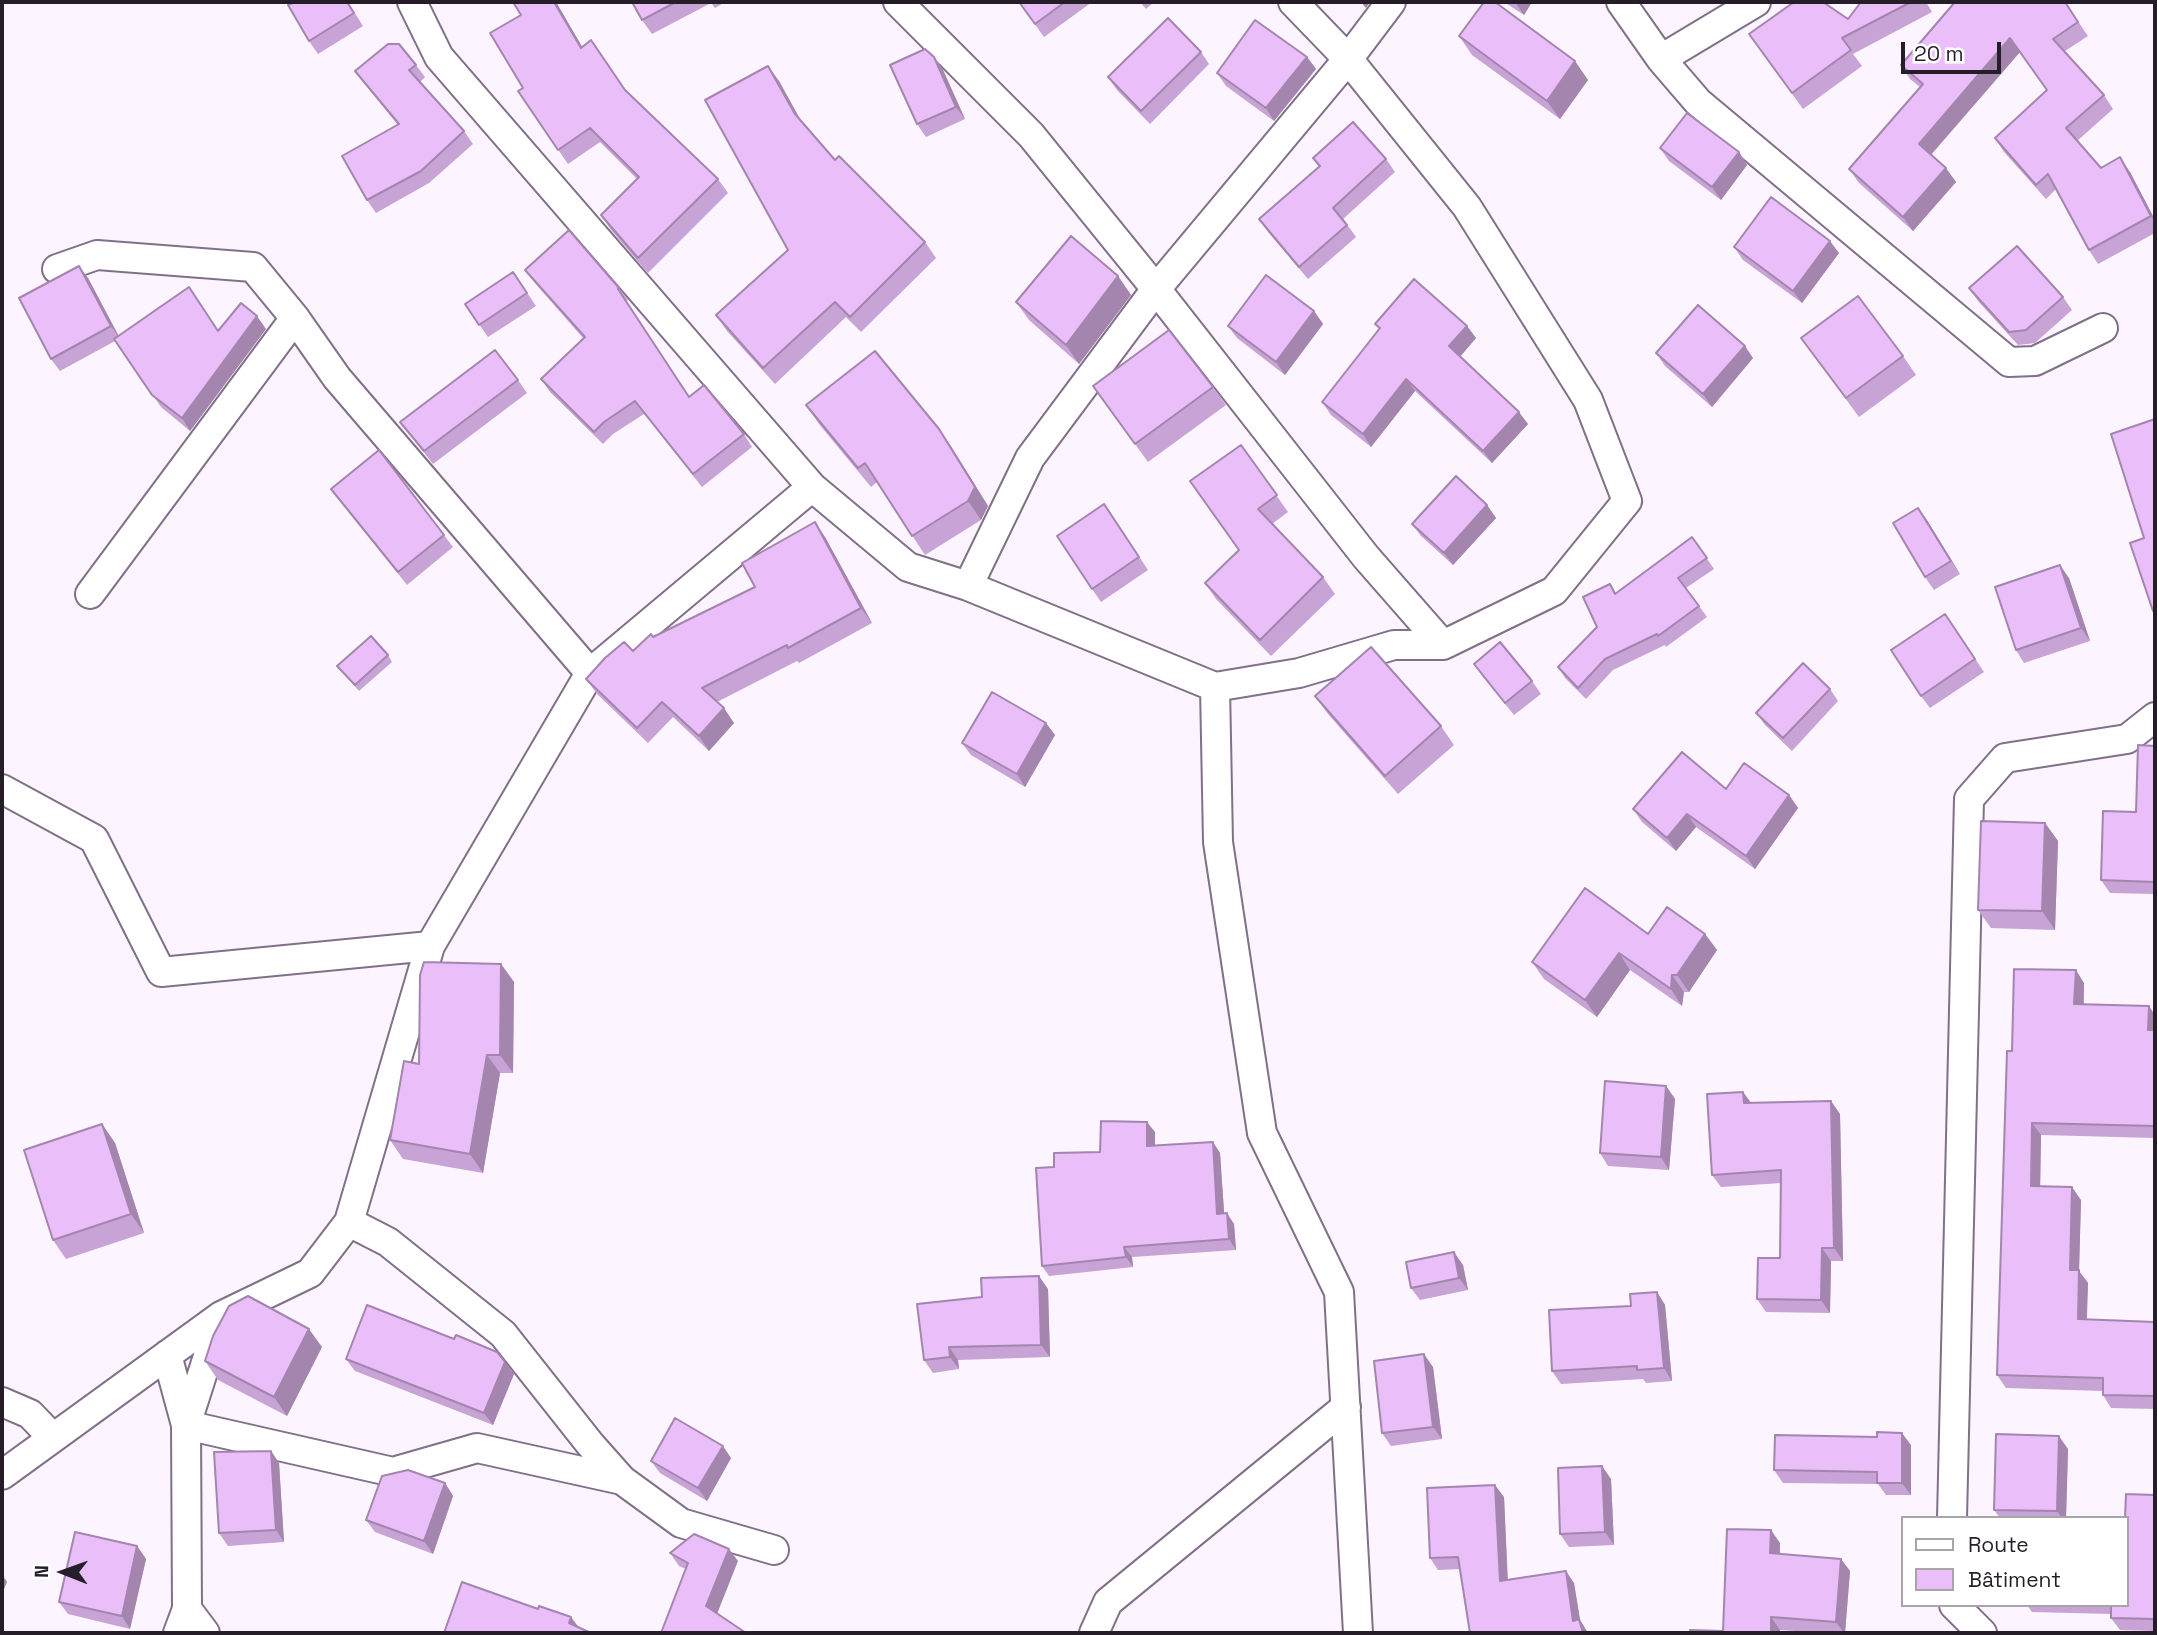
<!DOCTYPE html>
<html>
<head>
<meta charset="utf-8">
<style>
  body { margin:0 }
  #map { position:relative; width:2157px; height:1635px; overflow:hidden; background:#fcf4ff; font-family:"Space Grotesk",sans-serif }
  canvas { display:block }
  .frame { position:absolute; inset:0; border:4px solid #251e28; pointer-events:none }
  .legend { position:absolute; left:1901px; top:1516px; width:228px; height:91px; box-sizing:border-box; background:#fff; border:2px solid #a8a5a9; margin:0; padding:9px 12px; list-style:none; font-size:21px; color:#251e28 }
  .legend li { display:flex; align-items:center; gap:14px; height:35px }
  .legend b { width:35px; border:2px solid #a8a5a9 }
  .north { position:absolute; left:28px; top:1537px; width:70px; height:70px; -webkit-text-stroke:5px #fff; paint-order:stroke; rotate:271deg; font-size:19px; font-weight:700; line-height:28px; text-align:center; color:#251e28 }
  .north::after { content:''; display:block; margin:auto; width:24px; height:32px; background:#251e28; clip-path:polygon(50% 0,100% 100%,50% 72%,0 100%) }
  .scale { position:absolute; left:1901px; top:42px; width:100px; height:32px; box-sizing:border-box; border:4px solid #251e28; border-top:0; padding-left:9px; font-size:21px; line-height:24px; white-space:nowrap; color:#251e28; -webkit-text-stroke:5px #fff; paint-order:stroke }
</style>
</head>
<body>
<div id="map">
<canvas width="2157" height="1635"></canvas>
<div class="frame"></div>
<ul class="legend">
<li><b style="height:9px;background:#fff"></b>Route</li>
<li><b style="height:19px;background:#e9bef9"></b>Bâtiment</li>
</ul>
<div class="north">N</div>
<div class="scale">20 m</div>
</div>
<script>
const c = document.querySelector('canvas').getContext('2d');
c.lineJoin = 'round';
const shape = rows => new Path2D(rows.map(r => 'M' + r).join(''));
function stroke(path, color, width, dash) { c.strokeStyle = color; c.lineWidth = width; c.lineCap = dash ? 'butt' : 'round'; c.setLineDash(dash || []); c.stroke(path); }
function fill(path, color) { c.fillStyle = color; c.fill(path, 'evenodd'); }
const minor = shape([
  [412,2,439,57,812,487,908,567,968,586,1215,687,1299,673,1394,645,1443,645,1554,591,1627,501,1588,400,1467,207,1348,59,1293,2],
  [898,2,1031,135,1156,289,1366,557,1443,645],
  [1621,2,1661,59,1698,102,2009,362,2035,361,2103,328],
  [1661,59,1756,2],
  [57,269,97,255,253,267,295,318,337,378,590,673],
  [968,586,1030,458,1156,289,1348,59,1391,2],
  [90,594,295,318],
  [1215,687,1218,842,1262,1133,1339,1292,1358,1633],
  [2,789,94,839,161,972,430,946],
  [349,1222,388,1242,503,1334,590,1444,622,1480],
  [167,1355,186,1425,393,1472,477,1448,622,1480,681,1523,774,1550],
  [2,1402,30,1414,53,1438],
  [2,1475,221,1316,310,1273,349,1222,430,946,590,673,812,487],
  [1952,1518,1969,799,2005,758,2127,739,2155,717],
  [1954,1605,1982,1633],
  [187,1609,205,1633],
  [178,1633,187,1609,186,1425,217,1328],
  [1094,1633,1108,1602,1346,1407]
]);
const wall = shape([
  [348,2,363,26,318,54,309,41],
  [513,2,556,2,582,47,626,91,718,179,728,193,648,273,611,230,601,215,637,179,600,142,568,164,518,91,523,88,521,15],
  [632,2,725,2,715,8,711,3,652,34,642,20],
  [1019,2,1092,2,1044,37],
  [1140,2,1154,2,1146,9],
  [1504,2,1532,2,1524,15],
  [1861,2,1926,2,1932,12,1853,54,1862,66,1803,109,1749,34,1848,19],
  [2065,2,2088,36,2065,51,2104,95,2113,109,2077,141,2101,168,2130,172,2155,220,2155,233,2098,264,2089,250,2056,189,2046,199,2004,152,1995,138,2047,90,2020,52,1931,155,1956,182,1913,231,1859,183,1849,169,1920,87,1910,79,1901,65],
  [1459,36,1588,80,1560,119,1472,55],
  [1201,52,1209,64,1150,124,1117,90,1108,77],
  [934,57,943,70,965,119,926,137,917,124],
  [1307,57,1316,69,1274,121,1226,86,1217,73],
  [416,65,425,77,420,82,464,131,473,144,429,183,376,213,367,200,398,125,364,83,355,71],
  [779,81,801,121,835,160,925,242,936,258,861,332,846,317,775,384,727,331,716,315,788,250],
  [1660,148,1739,152,1747,165,1721,200,1669,161],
  [1313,158,1386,159,1395,172,1343,219,1356,237,1308,279,1268,232,1259,219,1319,166],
  [1734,247,1839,253,1802,303,1743,260],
  [525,270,619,288,628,300,626,301,689,397,744,434,752,447,702,487,644,414,613,434,603,444,550,392,541,379,583,338,534,282],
  [513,272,536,306,488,337,465,304],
  [1118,276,1131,295,1079,364,1029,320,1016,302],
  [88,278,119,336,266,329,190,431,161,407,115,341,60,371,51,359],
  [1969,288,2063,297,2072,310,2035,343,2018,345,1978,301],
  [1314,311,1323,324,1285,375,1237,338,1228,326],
  [1375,324,1467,326,1476,338,1460,357,1528,424,1492,463,1415,391,1371,447,1331,415,1322,402,1379,329],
  [1801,338,1903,356,1916,375,1859,417],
  [1656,353,1753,358,1712,407,1665,366],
  [518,380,527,393,433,464,400,422],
  [1093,386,1213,387,1226,405,1148,462],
  [806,405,939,429,952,448,988,506,981,520,925,555,877,482,871,487,819,424],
  [1241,445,1288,512,1272,524,1323,577,1335,594,1271,656,1216,599,1205,583,1239,550],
  [331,489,444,535,453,547,407,585],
  [1487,505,1496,518,1453,565,1421,536,1412,524],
  [1918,508,1960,574,1934,590,1925,577],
  [1113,517,1148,570,1101,602,1092,589],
  [825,537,872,623,799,663,797,661,717,702,734,723,709,751,673,717,648,743,597,694,586,679,653,637,755,587],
  [1692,537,1714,569,1686,588,1707,617,1666,647,1665,645,1613,670,1586,699,1565,678,1558,667,1597,627,1610,584,1616,593],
  [2069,578,2090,641,2024,663,2016,650],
  [1945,614,1984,672,1930,708,1921,696],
  [388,655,392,662,359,691,337,666],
  [1474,664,1532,681,1541,694,1514,715,1483,677],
  [1830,689,1838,701,1792,751,1765,725,1756,713],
  [1315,696,1441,726,1454,745,1398,794,1328,714],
  [1046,723,1055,735,1025,787,971,755,962,743],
  [2155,746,2155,894,2110,893,2101,880,2136,812],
  [1726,789,1789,795,1798,808,1755,869,1696,827,1676,851,1642,822,1633,809],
  [2045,823,2058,841,2055,930,1991,928,1978,910],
  [1648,934,1705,934,1717,950,1689,992,1684,992,1682,1006,1630,970,1597,1017,1544,979,1532,962],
  [501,964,514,982,513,1073,500,1073,483,1173,403,1159,390,1140,419,1064],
  [2084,983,2084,1004,2155,1015,2155,1138,2041,1135,2040,1186,2081,1200,2079,1271,2088,1283,2087,1320,2155,1322,2155,1409,2111,1408,2103,1395,2103,1391,2006,1388,1997,1375,2012,1051],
  [1666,1086,1675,1099,1669,1170,1608,1166,1600,1153],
  [1743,1092,1751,1103,1840,1114,1843,1261,1831,1261,1830,1313,1766,1312,1757,1299,1780,1258,1781,1183,1721,1187,1712,1175],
  [102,1124,115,1143,144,1233,66,1259,53,1240],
  [1155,1132,1155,1145,1220,1153,1224,1214,1234,1224,1236,1250,1132,1257,1133,1267,1049,1276,1042,1266,1100,1152],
  [1463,1265,1468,1290,1420,1300,1411,1288],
  [1048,1289,1050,1357,958,1360,959,1369,933,1373,924,1360],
  [1657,1292,1665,1305,1672,1381,1646,1383,1643,1379,1561,1384,1552,1371,1631,1306],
  [322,1347,287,1416,218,1380,205,1361],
  [346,1359,505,1362,514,1374,493,1425,355,1371],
  [1433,1367,1442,1439,1391,1446,1382,1433],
  [1877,1437,1911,1445,1911,1495,1886,1495,1878,1484,1783,1483,1774,1470],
  [2068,1449,2066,1518,2000,1518,1994,1510],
  [271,1451,279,1463,284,1542,228,1546,219,1533],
  [731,1458,707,1501,660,1473,651,1461],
  [1611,1479,1614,1545,1569,1547,1560,1534],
  [445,1483,453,1496,433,1554,375,1532,366,1520],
  [2155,1495,2155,1631,2120,1630,2111,1618,2111,1614,2032,1612,2027,1605,2127,1605],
  [1504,1497,1508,1579,1574,1583,1580,1620,1588,1633,1470,1633,1460,1569,1438,1570,1430,1558],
  [1780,1543,1780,1554,1841,1559,1850,1571,1845,1633,1825,1633,1780,1630,1723,1631],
  [137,1546,146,1559,130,1629,68,1614,59,1602],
  [670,1553,738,1561,661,1633,686,1569,679,1566]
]);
const shadedWall = shape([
  [554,2,556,2,591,62,581,48],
  [1361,2,1370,2,1366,8],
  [1515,2,1532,2,1524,15],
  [2010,38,2020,52,1928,158,1919,144],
  [934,57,943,70,965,119,956,107],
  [1307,57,1316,69,1274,121,1266,108],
  [1575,61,1588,80,1560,119,1547,101],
  [768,66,779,81,806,130,795,114],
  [1739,152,1747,165,1721,200,1712,187],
  [2120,157,2130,172,2155,220,2155,223],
  [1946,168,1956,182,1913,231,1903,217],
  [1830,241,1839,253,1802,303,1793,291],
  [79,266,88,278,120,339,111,326],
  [1118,276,1131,295,1079,364,1066,345],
  [1314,311,1323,324,1285,375,1276,362],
  [257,316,266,329,190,431,182,418],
  [1467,326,1476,338,1458,359,1449,346],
  [1745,346,1753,358,1712,407,1703,394],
  [1406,379,1415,391,1371,447,1363,434],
  [1519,412,1528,424,1492,463,1483,451],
  [939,429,952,448,988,506,981,520,968,501],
  [1487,505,1496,518,1453,565,1444,553],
  [1918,508,1927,520,1960,574,1951,561],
  [815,522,825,537,872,623,861,608],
  [2060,565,2069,578,2090,641,2081,628],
  [724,708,734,723,709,751,699,736],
  [1046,723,1055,735,1025,787,1017,774],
  [1789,795,1798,808,1755,869,1746,856],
  [1687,814,1696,827,1676,851,1667,838],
  [2045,823,2058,841,2055,930,2042,911],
  [1705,934,1717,950,1689,992,1677,975],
  [1619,953,1630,970,1597,1017,1585,1000],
  [501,964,514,982,513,1073,500,1055],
  [2076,970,2084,983,2083,1016,2074,1004],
  [1672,975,1684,992,1682,1006,1671,989],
  [2149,1006,2155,1015,2155,1040,2148,1030],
  [487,1055,500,1073,483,1173,470,1154],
  [1666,1086,1675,1099,1669,1170,1661,1157],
  [1743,1092,1752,1104,1744,1103],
  [1831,1101,1840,1114,1843,1261,1834,1248],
  [1147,1122,1155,1132,1155,1156,1147,1146],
  [2032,1123,2041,1135,2040,1198,2031,1186],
  [102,1124,115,1143,144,1233,131,1214],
  [1213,1142,1220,1153,1225,1225,1217,1214],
  [2072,1187,2081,1200,2079,1271,2088,1283,2086,1332,2078,1319,2070,1270],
  [1227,1213,1234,1224,1236,1250,1229,1239],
  [1124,1247,1132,1257,1133,1267,1126,1257],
  [1822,1248,1831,1261,1830,1313,1821,1300],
  [1454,1252,1463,1265,1468,1290,1459,1278],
  [1039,1276,1048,1289,1050,1357,1041,1345],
  [1657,1292,1665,1305,1672,1381,1664,1368],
  [309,1329,322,1347,287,1416,274,1397],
  [949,1347,958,1360,959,1369,950,1357],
  [1424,1354,1433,1367,1442,1439,1433,1427],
  [505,1362,514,1374,493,1425,484,1413],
  [1902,1433,1911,1445,1911,1495,1902,1483],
  [2059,1436,2068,1449,2066,1518,2062,1518,2057,1511],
  [723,1446,731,1458,707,1501,698,1488],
  [271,1451,279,1463,284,1542,276,1530],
  [1602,1466,1611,1479,1614,1545,1605,1532],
  [445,1483,453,1496,433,1554,424,1541],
  [1495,1485,1504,1497,1508,1593,1500,1581],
  [1771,1530,1780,1543,1779,1566,1770,1553],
  [137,1546,146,1559,130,1629,122,1616],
  [729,1549,738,1561,715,1619,706,1606],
  [1841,1559,1850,1571,1845,1633,1844,1633,1836,1622],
  [1566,1571,1574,1583,1580,1620,1588,1633,1583,1633,1573,1621],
  [2,1574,7,1582,2,1594],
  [571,1617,583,1633,569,1623],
  [1771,1617,1780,1630,1780,1633,1771,1633]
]);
const building = shape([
  [294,2,347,2,354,13,309,41,288,5,294,2],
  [513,2,554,2,581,48,591,40,625,90,718,179,638,258,601,215,639,177,590,128,558,150,518,91,523,88,490,33,521,15,513,2],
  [632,2,676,2,642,20,632,2],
  [1019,2,1065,2,1035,24,1019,2],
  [1484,2,1495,2,1575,61,1547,101,1459,36,1484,2],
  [1794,2,1823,2,1848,19,1861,2,1911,2,1842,38,1851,50,1792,93,1749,34,1794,2],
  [1955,2,2065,2,2078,22,2053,39,2104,95,2066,128,2101,168,2120,157,2151,216,2089,250,2048,174,2036,185,1995,138,2047,90,2010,38,1919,144,1946,168,1903,217,1849,169,1923,84,1901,65,1955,2],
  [1168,18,1201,52,1141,111,1108,77,1168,18],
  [1255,20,1307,57,1266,108,1217,73,1255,20],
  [388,44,399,44,416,65,409,70,464,131,421,171,367,200,342,156,399,124,355,71,388,44],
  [925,49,934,57,956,107,917,124,890,65,925,49],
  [768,66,795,114,835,160,839,156,925,242,850,317,835,302,763,368,716,315,788,250,705,100,768,66],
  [1687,113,1739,152,1712,187,1660,148,1687,113],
  [1353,122,1386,159,1333,208,1347,225,1299,267,1259,219,1320,166,1313,158,1353,122],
  [1771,197,1830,241,1793,291,1734,247,1771,197],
  [569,230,619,288,618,289,689,397,704,385,744,434,693,474,635,401,604,422,594,432,541,379,585,337,525,270,569,230],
  [1071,236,1118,276,1066,345,1016,302,1071,236],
  [2017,246,2063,297,2026,330,2009,332,1969,288,2017,246],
  [79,266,111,326,51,359,19,298,79,266],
  [513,272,527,293,479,325,465,304,513,272],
  [1266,275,1314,311,1276,362,1228,326,1266,275],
  [1414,279,1467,326,1449,346,1519,412,1483,451,1406,379,1363,434,1322,402,1380,328,1375,324,1414,279],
  [189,287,218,331,241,303,257,316,182,418,152,395,114,339,189,287],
  [1858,296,1903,356,1846,398,1801,338,1858,296],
  [1698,305,1745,346,1703,394,1656,353,1698,305],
  [1169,330,1213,387,1135,444,1093,386,1169,330],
  [495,350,518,380,424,451,400,422,495,350],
  [875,351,939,429,975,487,968,501,912,536,865,463,858,468,806,405,875,351],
  [2155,419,2155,611,2153,611,2130,543,2144,538,2111,434,2155,419],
  [1241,445,1277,495,1258,509,1323,577,1260,640,1205,583,1239,550,1190,481,1241,445],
  [379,450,444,535,398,572,331,489,379,450],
  [1456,476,1487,505,1444,553,1412,524,1456,476],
  [1104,504,1139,557,1092,589,1057,536,1104,504],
  [1918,508,1951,561,1925,577,1893,523,1918,508],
  [815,522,861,608,788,648,787,645,702,688,724,708,699,736,662,702,637,728,586,679,605,658,624,642,633,651,651,634,653,637,755,587,742,563,815,522],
  [1692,537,1707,558,1678,578,1699,606,1658,636,1657,634,1605,659,1578,688,1558,667,1597,627,1583,597,1610,584,1615,594,1692,537],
  [2060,565,2081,628,2016,650,1995,587,2060,565],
  [1945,614,1975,659,1921,696,1891,650,1945,614],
  [371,636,388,655,355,685,337,666,371,636],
  [1500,642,1532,681,1505,703,1474,664,1500,642],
  [1371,647,1441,726,1385,776,1315,696,1371,647],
  [1803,663,1830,689,1783,738,1756,713,1803,663],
  [992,692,1046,723,1017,774,962,743,992,692],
  [2138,745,2155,746,2155,882,2101,880,2103,811,2136,812,2138,745],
  [1682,752,1726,789,1744,763,1789,795,1746,856,1687,814,1667,838,1633,809,1682,752],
  [1981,821,2045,823,2042,911,1978,910,1981,821],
  [1585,888,1648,934,1667,907,1705,934,1677,975,1672,975,1671,989,1619,953,1585,1000,1532,962,1585,888],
  [424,962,501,964,500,1055,487,1055,470,1154,390,1140,404,1061,419,1064,420,975,424,962],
  [2014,969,2076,970,2074,1004,2149,1006,2148,1030,2155,1030,2155,1126,2032,1123,2031,1186,2072,1187,2070,1270,2079,1270,2078,1319,2155,1322,2155,1396,2103,1395,2103,1378,1997,1375,2007,1051,2012,1051,2014,969],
  [1605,1081,1666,1086,1661,1157,1600,1153,1605,1081],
  [1743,1092,1744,1103,1831,1101,1834,1248,1822,1248,1821,1300,1757,1299,1758,1258,1780,1258,1781,1170,1712,1175,1707,1094,1743,1092],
  [1101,1121,1147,1122,1147,1146,1213,1142,1217,1214,1227,1213,1229,1239,1124,1247,1126,1257,1042,1266,1036,1168,1054,1167,1054,1153,1100,1152,1101,1121],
  [102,1124,131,1214,53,1240,24,1150,102,1124],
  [1454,1252,1459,1278,1411,1288,1406,1262,1454,1252],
  [1039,1276,1041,1345,949,1347,950,1357,924,1360,917,1304,982,1297,981,1278,1039,1276],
  [1657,1292,1664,1368,1637,1370,1637,1366,1552,1371,1549,1310,1631,1306,1630,1294,1657,1292],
  [248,1296,309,1329,274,1397,205,1361,213,1336,229,1306,248,1296],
  [367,1305,454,1339,456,1335,497,1352,505,1362,484,1413,346,1359,367,1305],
  [1424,1354,1433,1427,1382,1433,1374,1361,1424,1354],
  [675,1418,723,1446,698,1488,651,1461,675,1418],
  [1877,1432,1902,1433,1902,1483,1877,1483,1877,1472,1774,1470,1775,1435,1877,1437,1877,1432],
  [1996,1434,2059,1436,2057,1511,1994,1510,1996,1434],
  [271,1451,276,1530,219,1533,214,1452,271,1451],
  [1602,1466,1605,1532,1560,1534,1558,1468,1602,1466],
  [408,1470,445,1483,424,1541,366,1520,382,1476,408,1470],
  [1495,1485,1500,1581,1566,1571,1573,1621,1579,1619,1583,1633,1470,1633,1458,1557,1430,1558,1427,1488,1495,1485],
  [2126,1494,2155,1495,2155,1619,2111,1618,2111,1605,2127,1605,2127,1518,2125,1518,2126,1494],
  [1727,1529,1771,1530,1770,1553,1841,1559,1836,1622,1771,1617,1771,1633,1690,1633,1690,1630,1723,1631,1727,1529],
  [75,1532,137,1546,122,1616,59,1602,75,1532],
  [694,1534,729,1549,706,1606,746,1633,661,1633,688,1563,670,1553,694,1534],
  [462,1582,538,1609,539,1606,571,1617,569,1623,591,1633,444,1633,462,1582]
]);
stroke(minor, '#817088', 32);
stroke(minor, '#fff', 28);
fill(wall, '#c8a3d6');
fill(shadedWall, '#a385ae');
fill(building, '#e9bef9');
stroke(building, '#a385ae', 2);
</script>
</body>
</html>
